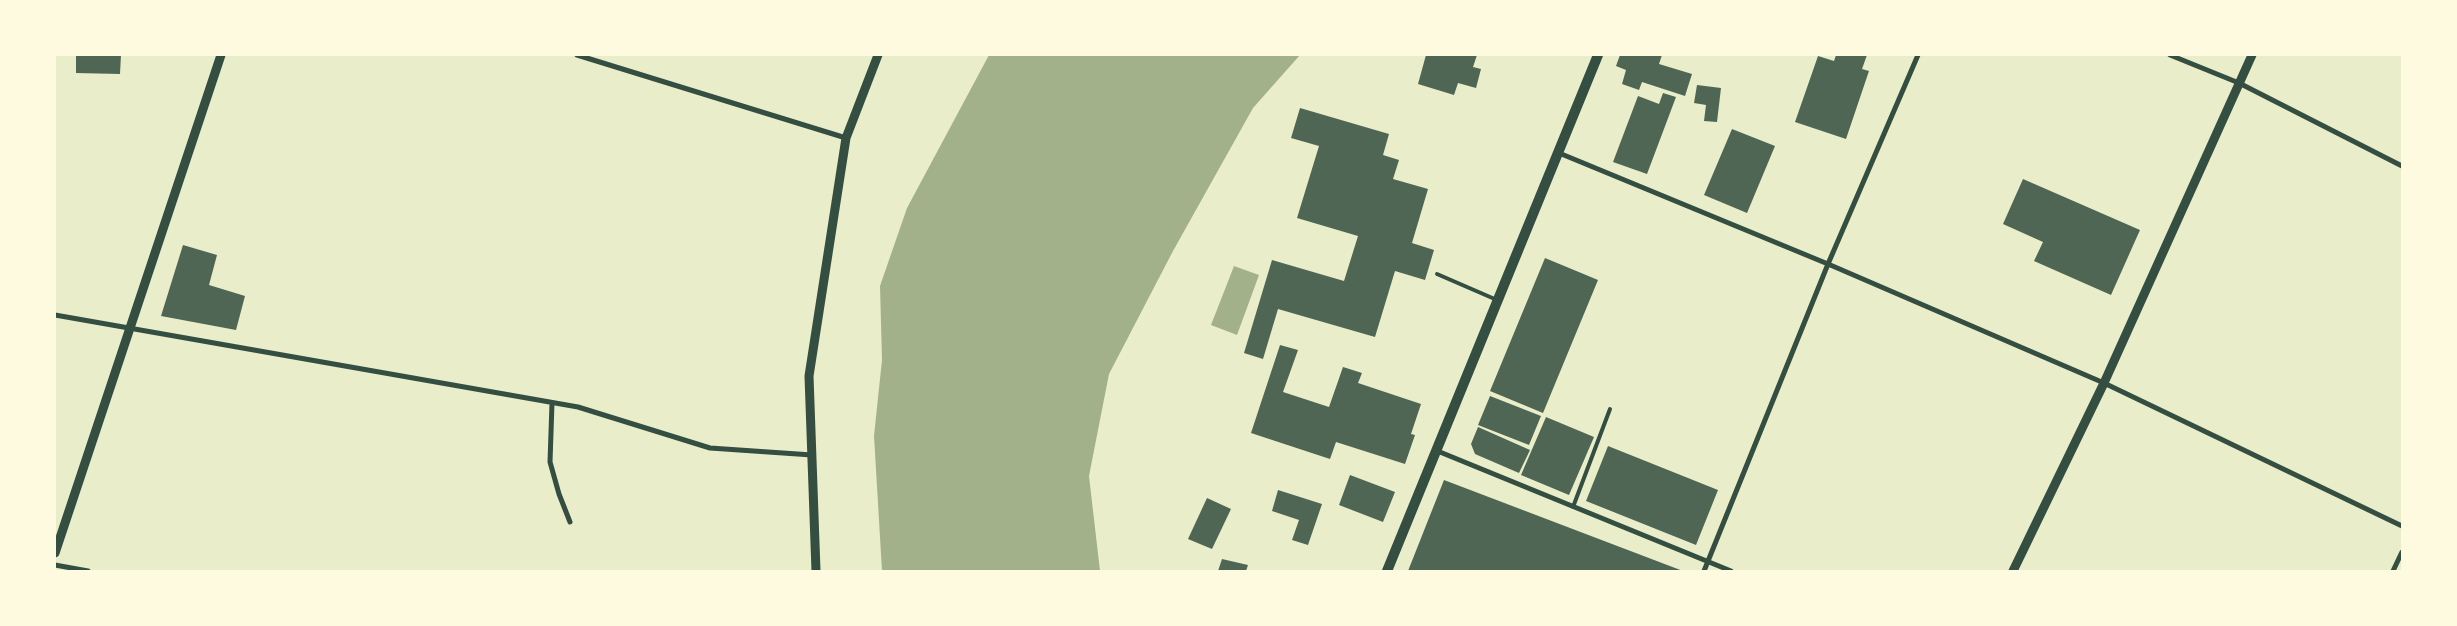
<!DOCTYPE html>
<html>
<head>
<meta charset="utf-8">
<style>
  body { margin:0 }
  #map { position:relative; width:2457px; height:626px; overflow:hidden; background:#e9edc9; font-family:"Space Grotesk",sans-serif }
  canvas { display:block }
  .frame { position:absolute; inset:0; border:56px solid #fefae0; pointer-events:none }
</style>
</head>
<body>
<div id="map">
<canvas width="2457" height="626"></canvas>
<div class="frame"></div>
</div>
<script>
const c = document.querySelector('canvas').getContext('2d');
c.lineJoin = 'round';
function fill(path, color) { c.fillStyle = color; c.fill(path, 'evenodd'); }
const shape = rows => new Path2D(rows.map(r => 'M' + r).join(''));
function stroke(path, color, width, dash) { c.strokeStyle = color; c.lineWidth = width; c.lineCap = dash ? 'butt' : 'round'; c.setLineDash(dash || []); c.stroke(path); }
const water = shape([
  [989,55,1300,55,1253,108,1173,251,1109,374,1089,476,1100,571,882,571,874,436,882,360,880,286,907,208],
  [1234,266,1259,275,1237,335,1211,325]
]);
const building = shape([
  [76,55,121,55,120,74,76,73],
  [1426,55,1477,55,1473,67,1481,69,1476,88,1458,83,1454,95,1418,84],
  [1620,55,1662,55,1659,64,1692,74,1685,96,1642,82,1639,90,1622,84,1626,70,1616,66],
  [1836,55,1867,55,1862,69,1869,71,1846,139,1795,122,1818,56,1834,61],
  [1697,85,1721,88,1717,122,1704,121,1706,105,1694,103],
  [1663,93,1676,97,1647,174,1613,162,1638,96,1659,104],
  [1300,108,1389,134,1383,155,1399,160,1393,179,1428,189,1412,243,1434,250,1425,280,1395,271,1375,337,1278,309,1263,359,1244,353,1272,260,1344,281,1358,236,1297,218,1319,146,1291,138],
  [1732,129,1775,146,1747,213,1704,195],
  [2023,179,2140,230,2111,295,2034,261,2043,242,2003,224],
  [183,245,217,255,209,285,245,296,236,330,161,316],
  [1545,258,1598,280,1543,413,1490,391],
  [1280,345,1298,350,1283,392,1329,407,1343,367,1362,373,1358,383,1421,404,1411,434,1415,435,1405,464,1336,442,1330,459,1251,433],
  [1490,396,1541,416,1529,445,1478,425],
  [1546,417,1594,437,1569,495,1521,475],
  [1478,427,1530,450,1519,473,1475,454,1471,444],
  [1608,446,1718,490,1696,545,1586,501],
  [1350,475,1395,492,1383,522,1339,505],
  [1444,480,1683,571,1408,571],
  [1278,490,1322,504,1308,545,1292,540,1299,520,1272,511],
  [1207,498,1231,509,1212,549,1188,539],
  [1222,559,1248,565,1246,571,1218,571]
]);
const service = shape([
  [1437,274,1497,300],
  [1573,507,1610,409]
]);
const minor = shape([
  [577,55,846,138],
  [2170,55,2239,83,2402,166],
  [1559,153,1828,264,2104,383,2402,526],
  [55,315,578,407,710,448,812,455],
  [552,403,550,462,559,494,570,522],
  [1435,450,1731,571],
  [55,565,88,571],
  [1704,571,1828,264,1918,55],
  [2393,571,2402,552]
]);
const tertiary = shape([
  [55,553,221,55],
  [816,571,809,376,846,138,878,55],
  [2013,571,2104,383,2252,55]
]);
const secondary = shape([
  [1387,571,1598,55]
]);
fill(water, '#a3b18a');
fill(building, '#4f6655');
stroke(service, '#344e41', 4);
stroke(minor, '#344e41', 5);
stroke(tertiary, '#344e41', 9);
stroke(secondary, '#344e41', 10);
</script>
</body>
</html>
